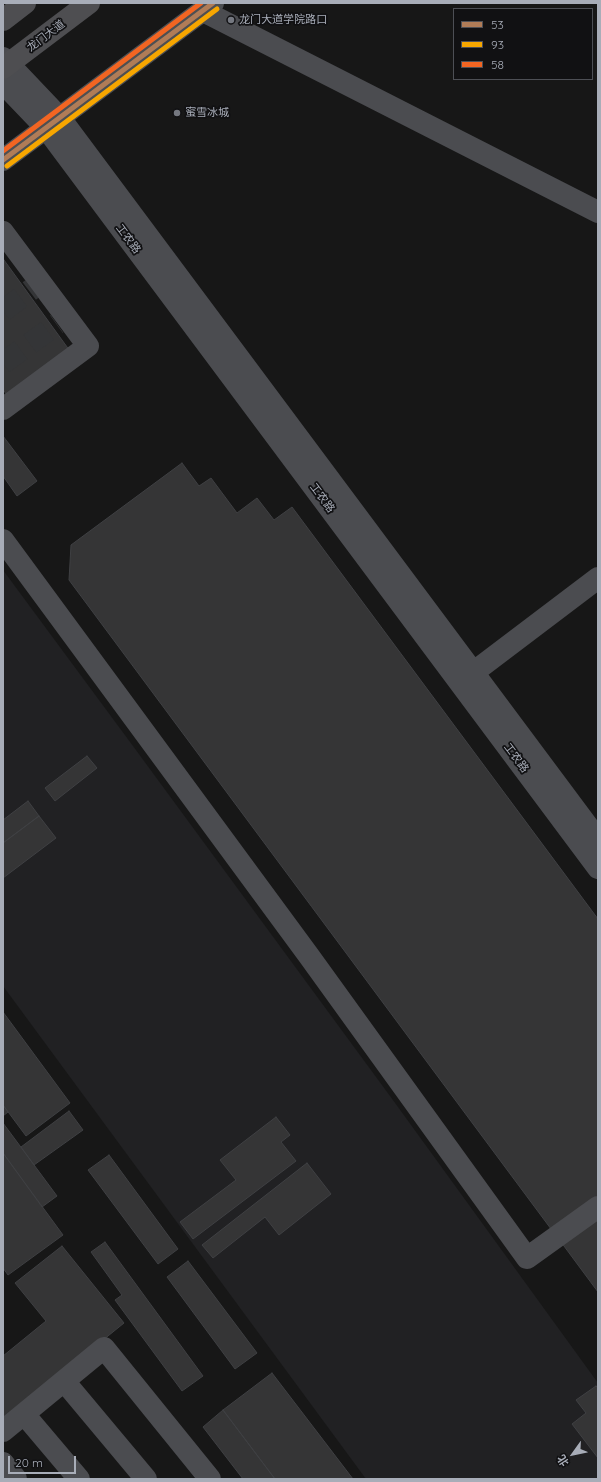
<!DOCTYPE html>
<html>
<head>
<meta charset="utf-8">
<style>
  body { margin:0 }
  #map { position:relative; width:601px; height:1482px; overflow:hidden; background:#171717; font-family:Quicksand,"Noto Sans SC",sans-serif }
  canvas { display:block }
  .frame { position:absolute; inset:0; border:4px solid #a8adb8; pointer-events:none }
  .legend { position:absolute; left:453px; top:8px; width:140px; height:72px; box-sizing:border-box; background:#111113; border:1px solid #4d4f55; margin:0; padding:5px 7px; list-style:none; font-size:12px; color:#a8adb8 }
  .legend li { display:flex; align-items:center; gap:8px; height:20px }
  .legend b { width:20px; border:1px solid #4d4f55 }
  .north { position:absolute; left:553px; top:1434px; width:40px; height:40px; -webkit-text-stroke:3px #111113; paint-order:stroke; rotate:237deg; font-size:11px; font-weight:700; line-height:16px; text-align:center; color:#a8adb8 }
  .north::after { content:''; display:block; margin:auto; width:14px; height:18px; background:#a8adb8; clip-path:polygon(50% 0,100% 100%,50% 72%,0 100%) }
  .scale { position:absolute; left:8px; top:1456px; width:68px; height:18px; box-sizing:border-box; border:2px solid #a8adb8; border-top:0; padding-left:5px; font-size:12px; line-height:14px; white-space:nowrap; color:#a8adb8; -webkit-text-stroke:3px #111113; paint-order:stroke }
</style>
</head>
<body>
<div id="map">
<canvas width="601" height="1482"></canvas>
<div class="frame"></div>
<ul class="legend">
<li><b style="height:5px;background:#b07c57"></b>53</li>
<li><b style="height:5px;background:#f7a600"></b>93</li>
<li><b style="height:5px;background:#f26522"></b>58</li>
</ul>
<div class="north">北</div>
<div class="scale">20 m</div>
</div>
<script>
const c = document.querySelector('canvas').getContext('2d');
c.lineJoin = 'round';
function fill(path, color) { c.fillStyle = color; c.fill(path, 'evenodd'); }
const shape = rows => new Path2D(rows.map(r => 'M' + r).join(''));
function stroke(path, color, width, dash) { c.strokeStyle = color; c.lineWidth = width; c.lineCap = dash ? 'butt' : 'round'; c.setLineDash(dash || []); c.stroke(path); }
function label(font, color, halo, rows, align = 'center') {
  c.font = font + ' Quicksand,"Noto Sans SC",sans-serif'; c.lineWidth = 3.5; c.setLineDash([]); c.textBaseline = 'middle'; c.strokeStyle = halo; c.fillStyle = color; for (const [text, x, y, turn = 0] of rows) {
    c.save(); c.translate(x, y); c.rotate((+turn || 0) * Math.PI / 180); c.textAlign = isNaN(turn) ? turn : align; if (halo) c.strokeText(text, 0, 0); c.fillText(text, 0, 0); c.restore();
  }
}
const built = shape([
  [3,570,133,746,390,1096,598,1383,598,1479,366,1479,3,986]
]);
const building = shape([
  [4,260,70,351,8,396,3,390,4,260],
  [3,436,37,481,17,496,3,476,3,436],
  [182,463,199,486,211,478,237,513,257,498,274,520,292,507,598,919,598,1201,554,1233,69,580,71,545,182,463],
  [87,756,97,768,55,801,45,788,87,756],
  [28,801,39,816,3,843,3,820,28,801],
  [39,816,56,838,3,878,3,843,39,816],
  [3,1012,70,1103,26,1136,3,1105,3,1012],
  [3,1105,8,1112,3,1116,3,1105],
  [69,1111,83,1130,34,1165,21,1147,69,1111],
  [276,1117,290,1135,281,1142,296,1161,193,1239,180,1222,236,1180,220,1160,276,1117],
  [3,1123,57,1196,42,1207,3,1153,3,1123],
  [3,1153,63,1235,8,1275,3,1268,3,1153],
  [109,1155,178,1249,158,1264,88,1170,109,1155],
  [307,1163,331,1194,279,1235,265,1217,213,1258,202,1245,307,1163],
  [598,1214,598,1292,561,1242,598,1214],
  [105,1242,203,1376,182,1391,115,1300,122,1295,91,1252,105,1242],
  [62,1246,124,1323,3,1421,3,1356,46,1321,15,1283,62,1246],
  [188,1261,257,1353,235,1369,167,1277,188,1261],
  [272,1373,353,1479,275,1479,223,1410,272,1373],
  [596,1386,598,1388,598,1458,572,1424,586,1413,576,1400,596,1386],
  [223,1410,275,1479,243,1479,203,1427,223,1410]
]);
const minorTunnel = shape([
  [3,311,32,289],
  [3,363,57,324]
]);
const minor = shape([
  [203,11,598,212],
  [3,58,60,118,598,840],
  [3,83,46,128,598,868],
  [3,232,88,346,3,409],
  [3,540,309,956,527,1258,598,1207],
  [462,681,598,578],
  [64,1381,146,1479],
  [24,1414,79,1479],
  [3,1431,104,1348,210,1479],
  [3,1463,16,1479]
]);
const major = shape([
  [3,160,213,3]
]);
const highway = shape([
  [3,20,25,3],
  [3,68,89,3]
]);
const bus1 = shape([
  [3,160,213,3]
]);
const bus2 = shape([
  [7,166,217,9]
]);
const bus3 = shape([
  [3,151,201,3]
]);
const markers = [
  [231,20,4,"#757880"],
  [177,113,4,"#757880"]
];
const poiNames = [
  ["龙门大道学院路口",239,20],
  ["蜜雪冰城",185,113]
];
const streetNames = [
  ["龙门大道",46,36,-37],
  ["工农路",128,239,53],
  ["工农路",322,498,53],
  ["工农路",516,758,53]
];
fill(built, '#212123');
fill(building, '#353536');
stroke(building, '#3f4043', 1);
stroke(minorTunnel, '#343537', 22, [22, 11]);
stroke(minor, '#4b4c50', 22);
stroke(major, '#4d4f52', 22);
stroke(highway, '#4e4e51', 22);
stroke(bus1, '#b07c57', 5);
stroke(bus2, '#f7a600', 5);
stroke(bus3, '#f26522', 5);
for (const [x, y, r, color] of markers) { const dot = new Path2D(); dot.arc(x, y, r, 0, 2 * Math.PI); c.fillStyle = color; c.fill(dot); stroke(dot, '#111113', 1.5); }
label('11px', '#a8adb8', '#111113', poiNames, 'left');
label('11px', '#a8adb8', '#111113', streetNames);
</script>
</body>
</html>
